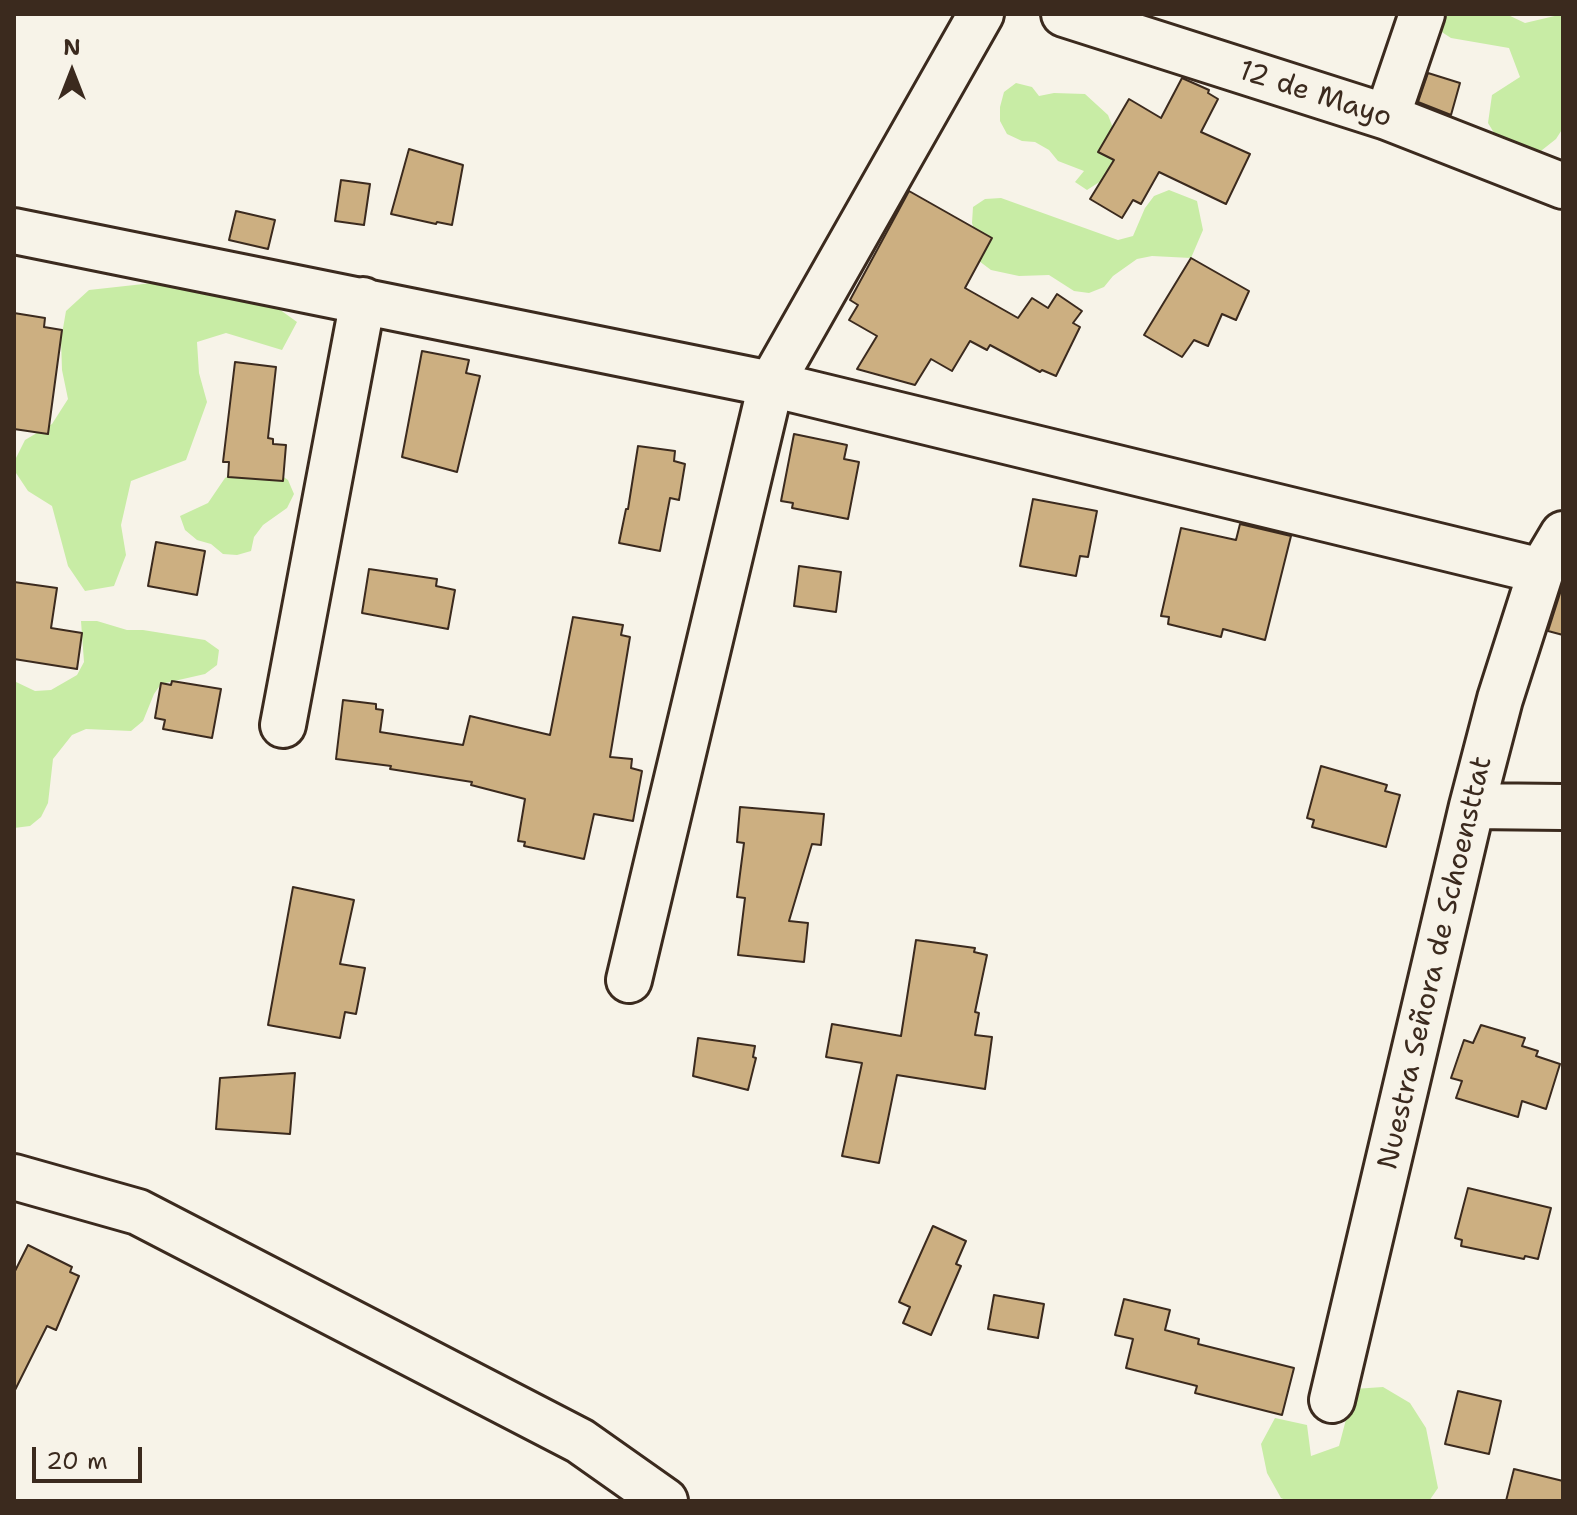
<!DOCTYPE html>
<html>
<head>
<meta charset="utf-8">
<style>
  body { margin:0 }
  #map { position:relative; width:1577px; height:1515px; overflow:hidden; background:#f7f3e8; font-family:"Shantell Sans",sans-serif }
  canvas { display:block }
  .frame { position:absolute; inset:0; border:16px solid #3b2a1e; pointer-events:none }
  .north { position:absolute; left:32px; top:32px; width:80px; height:80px; -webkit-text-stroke:6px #f7f3e8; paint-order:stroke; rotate:0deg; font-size:22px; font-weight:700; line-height:32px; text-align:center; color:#3b2a1e }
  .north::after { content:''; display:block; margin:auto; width:28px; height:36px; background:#3b2a1e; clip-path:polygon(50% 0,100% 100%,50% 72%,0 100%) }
  .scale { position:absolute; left:32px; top:1447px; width:110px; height:36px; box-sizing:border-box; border:4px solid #3b2a1e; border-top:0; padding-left:10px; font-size:24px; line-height:28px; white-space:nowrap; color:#3b2a1e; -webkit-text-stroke:6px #f7f3e8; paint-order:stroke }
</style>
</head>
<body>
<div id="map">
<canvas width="1577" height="1515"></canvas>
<div class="frame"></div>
<div class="north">N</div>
<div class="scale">20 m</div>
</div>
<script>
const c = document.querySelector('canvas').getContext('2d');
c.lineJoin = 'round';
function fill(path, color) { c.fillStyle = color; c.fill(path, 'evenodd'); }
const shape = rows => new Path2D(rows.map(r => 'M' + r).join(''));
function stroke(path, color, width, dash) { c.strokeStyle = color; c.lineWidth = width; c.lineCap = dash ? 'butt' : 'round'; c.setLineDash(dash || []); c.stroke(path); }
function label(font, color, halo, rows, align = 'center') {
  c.font = font + ' "Shantell Sans",sans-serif'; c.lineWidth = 6; c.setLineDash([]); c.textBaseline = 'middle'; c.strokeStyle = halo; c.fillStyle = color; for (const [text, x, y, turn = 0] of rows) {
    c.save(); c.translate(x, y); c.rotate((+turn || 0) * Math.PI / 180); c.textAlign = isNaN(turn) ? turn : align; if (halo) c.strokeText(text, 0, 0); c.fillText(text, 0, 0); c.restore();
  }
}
const green = shape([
  [1431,14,1506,14,1525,23,1563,14,1563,128,1556,139,1532,158,1504,149,1488,123,1492,95,1520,77,1509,48,1451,38,1428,23],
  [1016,83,1032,87,1039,96,1054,93,1085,94,1108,115,1113,128,1113,160,1101,181,1087,190,1075,182,1084,171,1058,161,1049,150,1035,142,1022,141,1007,134,1000,121,1000,107,1004,92],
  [1169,190,1197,201,1203,230,1191,258,1152,256,1137,259,1113,276,1104,287,1089,293,1074,291,1049,275,1019,276,991,270,979,261,979,245,972,223,973,207,985,199,1001,198,1118,240,1133,236,1145,208,1154,196],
  [180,280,272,304,297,322,282,350,226,333,197,342,199,373,207,402,186,460,131,481,121,525,126,555,114,586,85,591,68,566,52,506,28,491,14,470,14,462,25,440,52,424,68,399,62,370,61,340,66,311,89,290],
  [238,470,275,471,288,480,294,494,287,508,263,525,254,537,251,551,237,555,223,554,211,544,197,540,185,530,180,516,208,503,225,478],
  [81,621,97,621,127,630,143,630,205,640,219,650,217,665,205,674,161,684,154,694,143,721,131,731,86,729,72,735,53,759,48,803,41,817,30,826,14,828,14,681,35,691,51,690,77,675,84,662],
  [1383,1387,1410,1403,1426,1428,1438,1488,1429,1501,1288,1501,1281,1498,1267,1473,1261,1444,1275,1418,1307,1425,1311,1456,1339,1446,1354,1389]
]);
const building = shape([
  [1428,73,1460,83,1451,115,1418,102,1428,73],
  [1182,78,1209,90,1208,93,1218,99,1201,132,1250,154,1226,204,1159,172,1141,204,1133,200,1122,218,1090,199,1114,160,1098,152,1129,99,1161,118,1182,78],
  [409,149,463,165,452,225,437,222,436,224,391,214,409,149],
  [341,180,370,184,364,225,335,221,341,180],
  [909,191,992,238,965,288,1018,318,1032,298,1048,308,1057,294,1082,311,1073,323,1080,327,1056,376,1042,370,1040,372,990,345,987,350,970,341,952,371,931,359,915,385,857,369,877,336,849,320,858,305,850,300,909,191],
  [236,211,275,220,268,249,229,240,236,211],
  [1191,258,1249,291,1236,320,1222,314,1208,346,1194,340,1182,357,1144,335,1191,258],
  [14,313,45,318,44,327,62,330,48,434,14,429,14,313],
  [422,351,469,360,466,373,480,376,457,472,402,457,422,351],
  [235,362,276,367,268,438,273,439,273,444,286,445,283,481,228,477,229,462,223,462,235,362],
  [794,434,847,445,844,459,859,462,848,519,792,508,793,503,781,501,794,434],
  [638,446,675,451,674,461,685,464,679,500,670,498,660,551,619,543,626,509,628,509,638,446],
  [1033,499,1097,511,1088,557,1080,556,1076,576,1020,566,1033,499],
  [1240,524,1291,536,1265,640,1223,629,1221,637,1168,624,1169,617,1161,616,1181,528,1236,540,1240,524],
  [156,542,205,551,197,595,148,586,156,542],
  [799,566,841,572,836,612,794,606,799,566],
  [369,569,437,579,436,586,455,590,448,629,362,613,369,569],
  [14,582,57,588,51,628,82,633,77,669,14,659,14,582],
  [1563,584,1563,635,1548,631,1563,584],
  [573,617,623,625,621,635,630,637,610,757,632,759,631,768,642,771,633,821,594,814,584,859,524,846,525,842,518,841,525,799,471,785,472,782,390,769,391,766,336,759,343,700,376,704,376,709,383,710,380,732,463,745,470,716,550,735,573,617],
  [172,681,221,689,212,738,163,729,165,720,155,718,161,683,171,685,172,681],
  [1321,766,1387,785,1385,791,1400,795,1386,847,1312,827,1314,820,1307,818,1321,766],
  [740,807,824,814,821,845,812,844,789,921,808,923,804,962,738,955,745,898,737,897,744,843,737,842,740,807],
  [293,887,354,900,340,964,365,968,356,1014,345,1012,340,1038,268,1025,293,887],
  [916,940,975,948,974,952,987,955,975,1012,979,1013,975,1035,992,1037,985,1089,897,1075,879,1163,842,1156,862,1063,826,1057,832,1024,901,1036,916,940],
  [1481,1025,1525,1038,1522,1046,1538,1051,1536,1056,1560,1064,1546,1109,1522,1101,1518,1117,1456,1098,1462,1081,1451,1078,1464,1040,1473,1043,1481,1025],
  [698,1038,755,1046,753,1057,756,1058,748,1090,693,1076,698,1038],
  [295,1073,290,1134,216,1129,220,1078,295,1073],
  [1468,1188,1551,1208,1538,1259,1525,1256,1524,1259,1461,1246,1462,1240,1455,1238,1468,1188],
  [933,1226,966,1241,956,1264,961,1266,931,1335,903,1323,910,1307,899,1302,933,1226],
  [28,1245,72,1267,70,1272,79,1276,56,1330,47,1326,14,1392,14,1273,28,1245],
  [994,1295,1044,1304,1038,1338,988,1329,994,1295],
  [1124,1299,1170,1310,1165,1330,1199,1339,1198,1344,1294,1368,1282,1415,1195,1393,1197,1386,1126,1368,1133,1339,1115,1335,1124,1299],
  [1458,1391,1501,1401,1489,1454,1445,1444,1458,1391],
  [1514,1469,1563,1481,1563,1501,1506,1501,1514,1469]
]);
const minor = shape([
  [1064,14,1387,117,1563,186],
  [1387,117,1422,14],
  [14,231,771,384,1541,571],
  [283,725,363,300],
  [1472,806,1563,807],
  [629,980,771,384,981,14],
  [14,1177,138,1212,580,1441,665,1501],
  [1332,1400,1472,806,1500,699,1541,571,1563,534]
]);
const streetNames = [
  ["12 de Mayo",1315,95,18],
  ["Nuestra Señora de Schoensttat",1436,963,-77]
];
fill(green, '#c8eca5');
fill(building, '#ccaf81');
stroke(building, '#3b2a1e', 2);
stroke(minor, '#3b2a1e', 50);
stroke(minor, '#f7f3e8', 44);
label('28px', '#3b2a1e', '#f7f3e8', streetNames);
</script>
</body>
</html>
